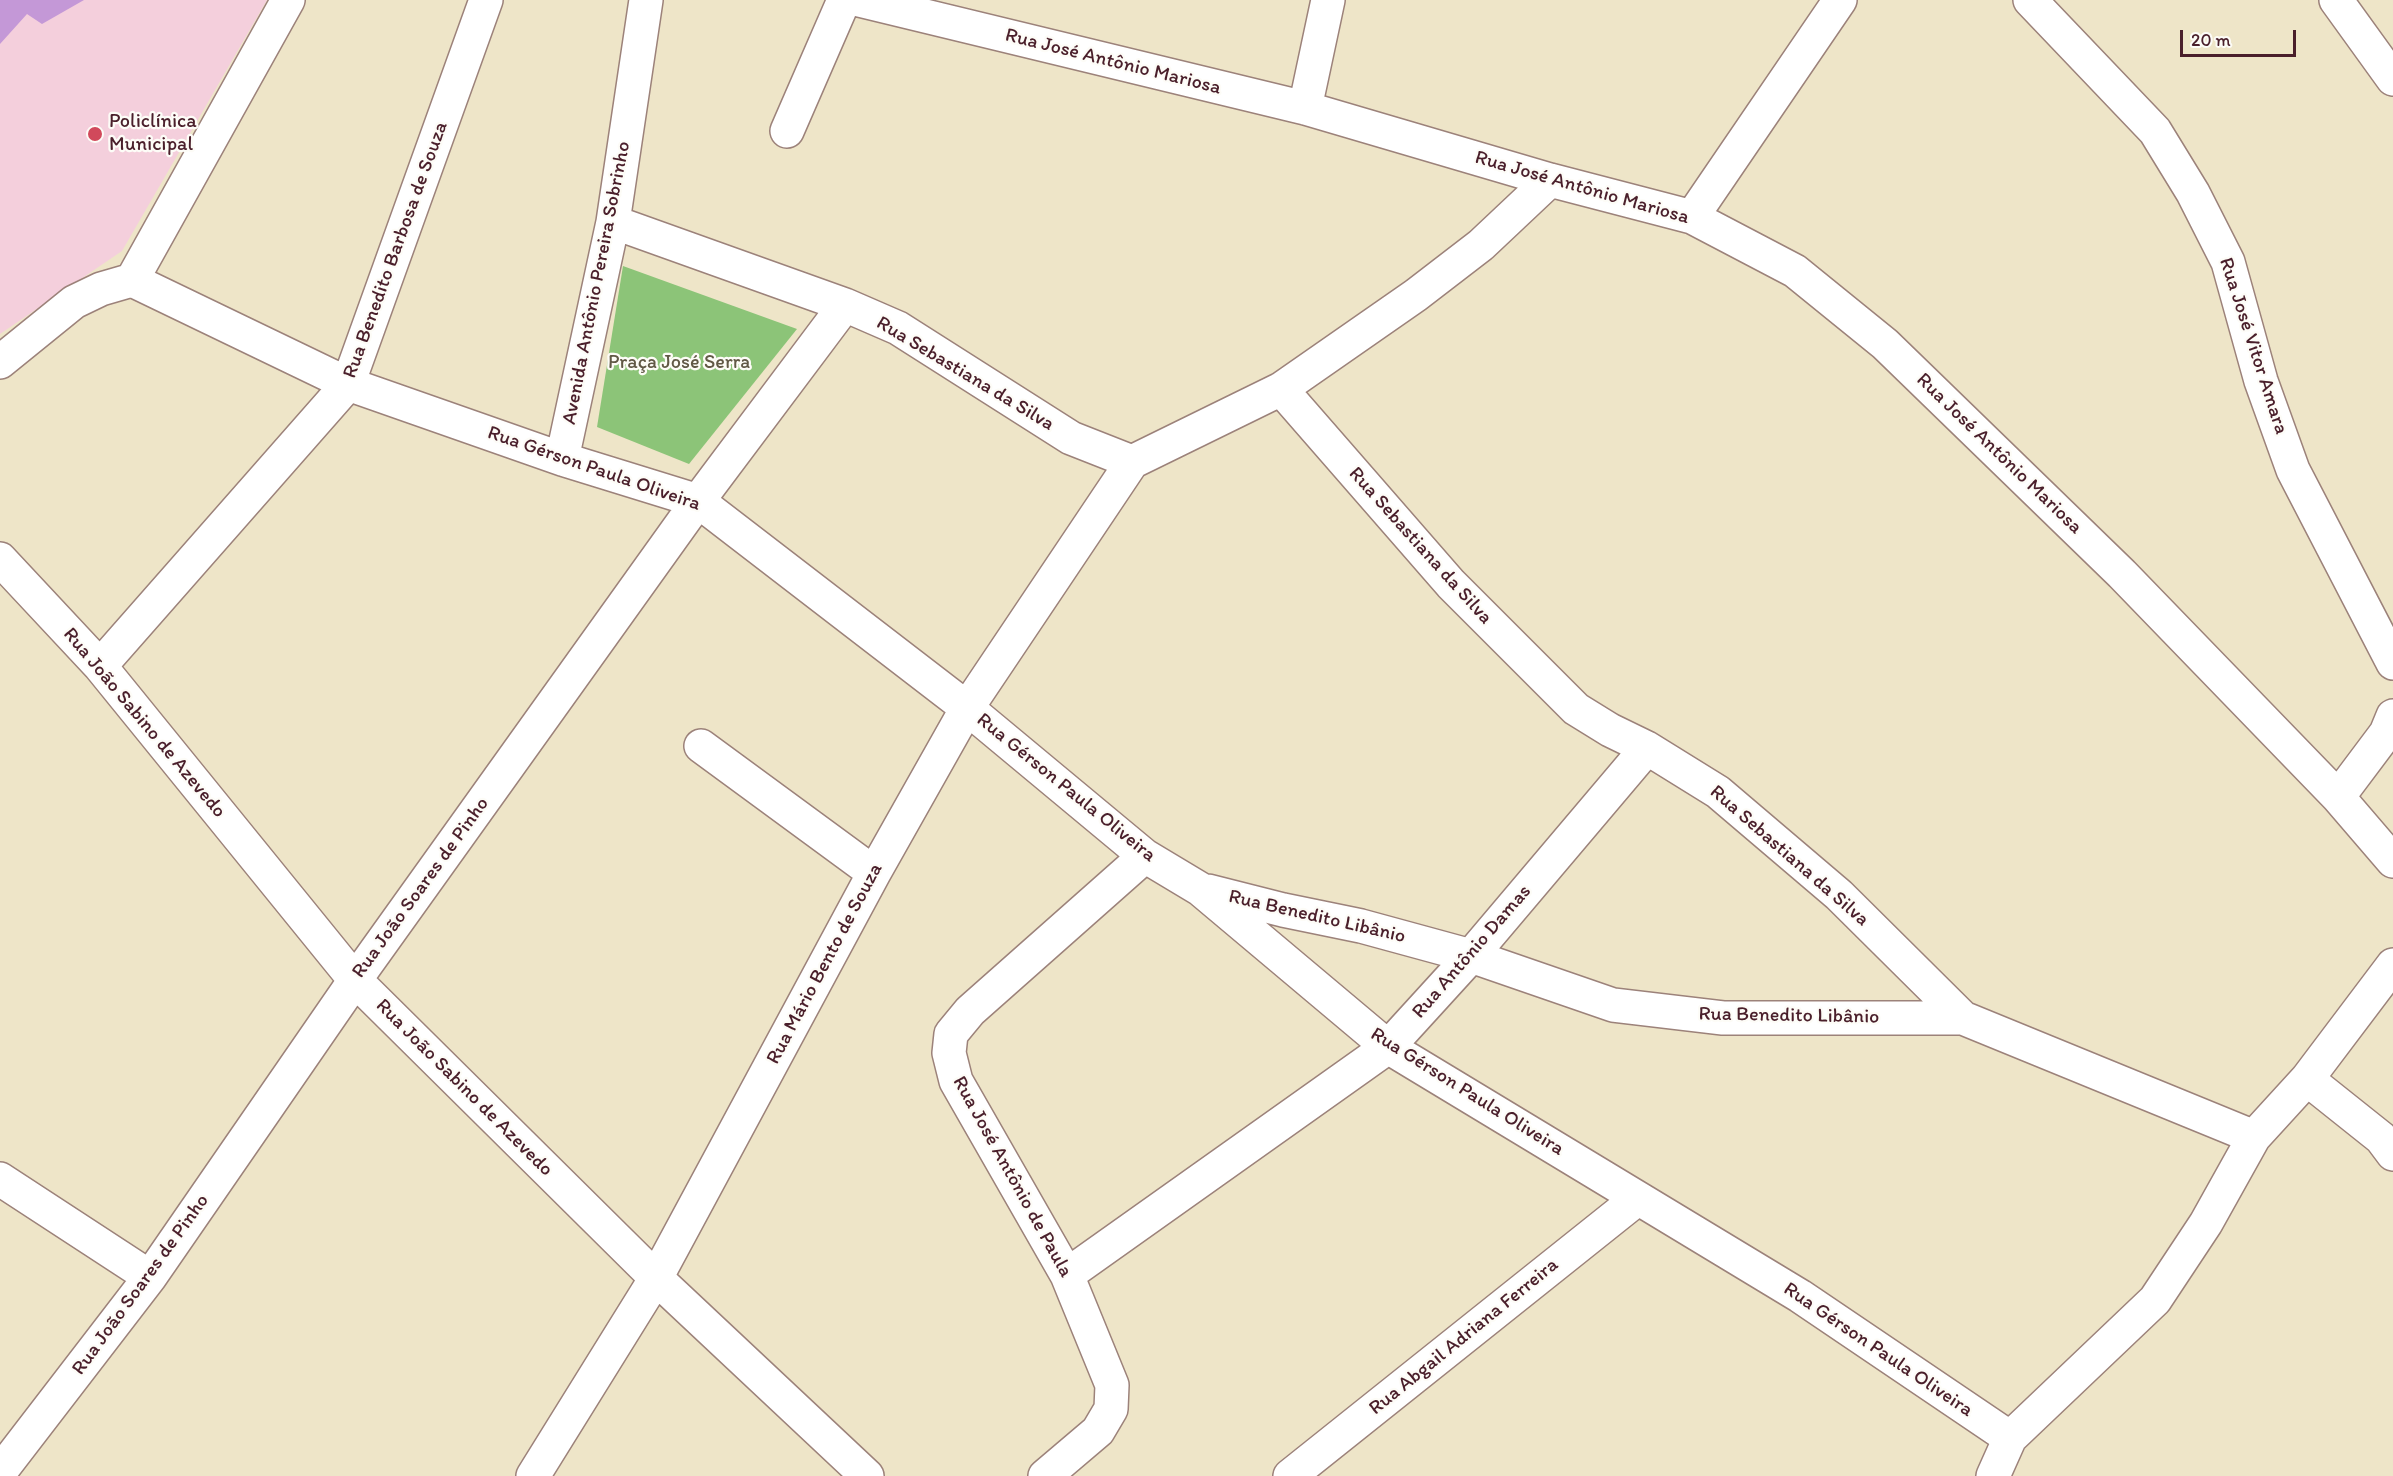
<!DOCTYPE html>
<html>
<head>
<meta charset="utf-8">
<style>
  body { margin:0 }
  #map { position:relative; width:2393px; height:1476px; overflow:hidden; background:#eee5c8; font-family:Itim,sans-serif }
  canvas { display:block }
  .scale { position:absolute; left:2180px; top:30px; width:116px; height:27px; box-sizing:border-box; border:3px solid #4a1f2b; border-top:0; padding-left:8px; font-size:18px; line-height:21px; white-space:nowrap; color:#4a1f2b; -webkit-text-stroke:4px #fdfcf7; paint-order:stroke }
</style>
</head>
<body>
<div id="map">
<canvas width="2393" height="1476"></canvas>
<div class="scale">20 m</div>
</div>
<script>
const c = document.querySelector('canvas').getContext('2d');
c.lineJoin = 'round';
function fill(path, color) { c.fillStyle = color; c.fill(path, 'evenodd'); }
const shape = rows => new Path2D(rows.map(r => 'M' + r).join(''));
function stroke(path, color, width, dash) { c.strokeStyle = color; c.lineWidth = width; c.lineCap = dash ? 'butt' : 'round'; c.setLineDash(dash || []); c.stroke(path); }
function label(font, color, halo, rows, align = 'center') {
  c.font = font + ' Itim,sans-serif'; c.lineWidth = 4.5; c.setLineDash([]); c.textBaseline = 'middle'; c.strokeStyle = halo; c.fillStyle = color; for (const [text, x, y, turn = 0] of rows) {
    c.save(); c.translate(x, y); c.rotate((+turn || 0) * Math.PI / 180); c.textAlign = isNaN(turn) ? turn : align; if (halo) c.strokeText(text, 0, 0); c.fillText(text, 0, 0); c.restore();
  }
}
const built = shape([
  [0,0,267,0,122,251,0,334]
]);
const green = shape([
  [623,266,797,329,689,464,597,427]
]);
const building = shape([
  [0,0,84,0,42,24,27,14,0,44]
]);
const street = shape([
  [859,0,1305,108,1550,180,1692,217,1795,271,1885,344,2122,574,2338,797,2393,861],
  [2030,0,2155,131,2193,193,2228,262,2261,381,2293,470,2393,663],
  [2336,0,2393,79],
  [1305,108,1328,0],
  [787,131,844,0],
  [1692,217,1840,0],
  [613,222,845,305,898,328,1071,438,1132,462,1281,389,1416,295,1481,245,1550,180],
  [132,280,348,384,562,459,698,501,967,708,1145,856,1200,889,1388,1047,1800,1296,2010,1438],
  [0,362,74,302,101,289,132,280,288,0],
  [1281,389,1451,584,1576,709,1610,730,1647,748,1718,792,1839,895,1963,1018,2254,1137],
  [562,459,613,222,646,0],
  [0,559,100,666,355,980,656,1278,867,1476],
  [100,666,348,384,486,0],
  [701,746,874,873],
  [2338,797,2386,733,2393,716],
  [1208,891,1283,910,1361,926,1471,956,1613,1005,1723,1018,1963,1018],
  [2307,1079,2381,1138,2393,1154],
  [0,1179,150,1277],
  [1067,1275,1388,1047,1471,956,1647,748],
  [0,1472,150,1277,355,980,698,501,845,305],
  [533,1476,656,1278,874,873,967,708,1132,462],
  [1045,1476,1098,1431,1111,1409,1112,1385,1067,1275,956,1081,949,1053,951,1034,970,1011,1145,856],
  [1290,1476,1637,1199],
  [1993,1476,2010,1438,2155,1300,2206,1223,2254,1137,2307,1079,2393,965]
]);
const markers = [
  [95,134,8,"#d1495b"]
];
const streetNames = [
  ["Rua José Antônio Mariosa",1113,62,14],
  ["Rua José Antônio Mariosa",1582,188,16],
  ["Rua Benedito Barbosa de Souza",396,250,-70],
  ["Avenida Antônio Pereira Sobrinho",597,283,-79],
  ["Rua José Vitor Amara",2253,346,72],
  ["Rua Sebastiana da Silva",965,374,31],
  ["Rua José Antônio Mariosa",1999,454,44],
  ["Rua Gérson Paula Oliveira",594,469,19],
  ["Rua Sebastiana da Silva",1420,546,48],
  ["Rua João Sabino de Azevedo",144,723,50],
  ["Rua Gérson Paula Oliveira",1066,788,39],
  ["Rua Sebastiana da Silva",1789,856,41],
  ["Rua João Soares de Pinho",421,888,-54],
  ["Rua Benedito Libânio",1317,917,13],
  ["Rua Antônio Damas",1472,952,-49],
  ["Rua Mário Bento de Souza",825,964,-62],
  ["Rua Benedito Libânio",1789,1016,1],
  ["Rua João Sabino de Azevedo",464,1088,45],
  ["Rua Gérson Paula Oliveira",1467,1092,32],
  ["Rua José Antônio de Paula",1012,1177,61],
  ["Rua João Soares de Pinho",141,1285,-54],
  ["Rua Abgail Adriana Ferreira",1464,1337,-39],
  ["Rua Gérson Paula Oliveira",1878,1350,34]
];
const poiNames = [
  ["Policlínica",109,122],
  ["Municipal",109,145]
];
const parkNames = [
  ["Praça José Serra",679,363]
];
fill(built, '#f4cfdc');
fill(green, '#8cc478');
fill(building, '#c498d7');
stroke(street, '#9c827a', 36);
stroke(street, '#fff', 33);
for (const [x, y, r, color] of markers) { const dot = new Path2D(); dot.arc(x, y, r, 0, 2 * Math.PI); c.fillStyle = color; c.fill(dot); stroke(dot, '#fdfcf7', 2); }
label('20px', '#4a1f2b', '#fdfcf7', streetNames);
label('20px', '#4a1f2b', '#fdfcf7', poiNames, 'left');
label('20px', '#615946', '#fdfcf7', parkNames);
</script>
</body>
</html>
